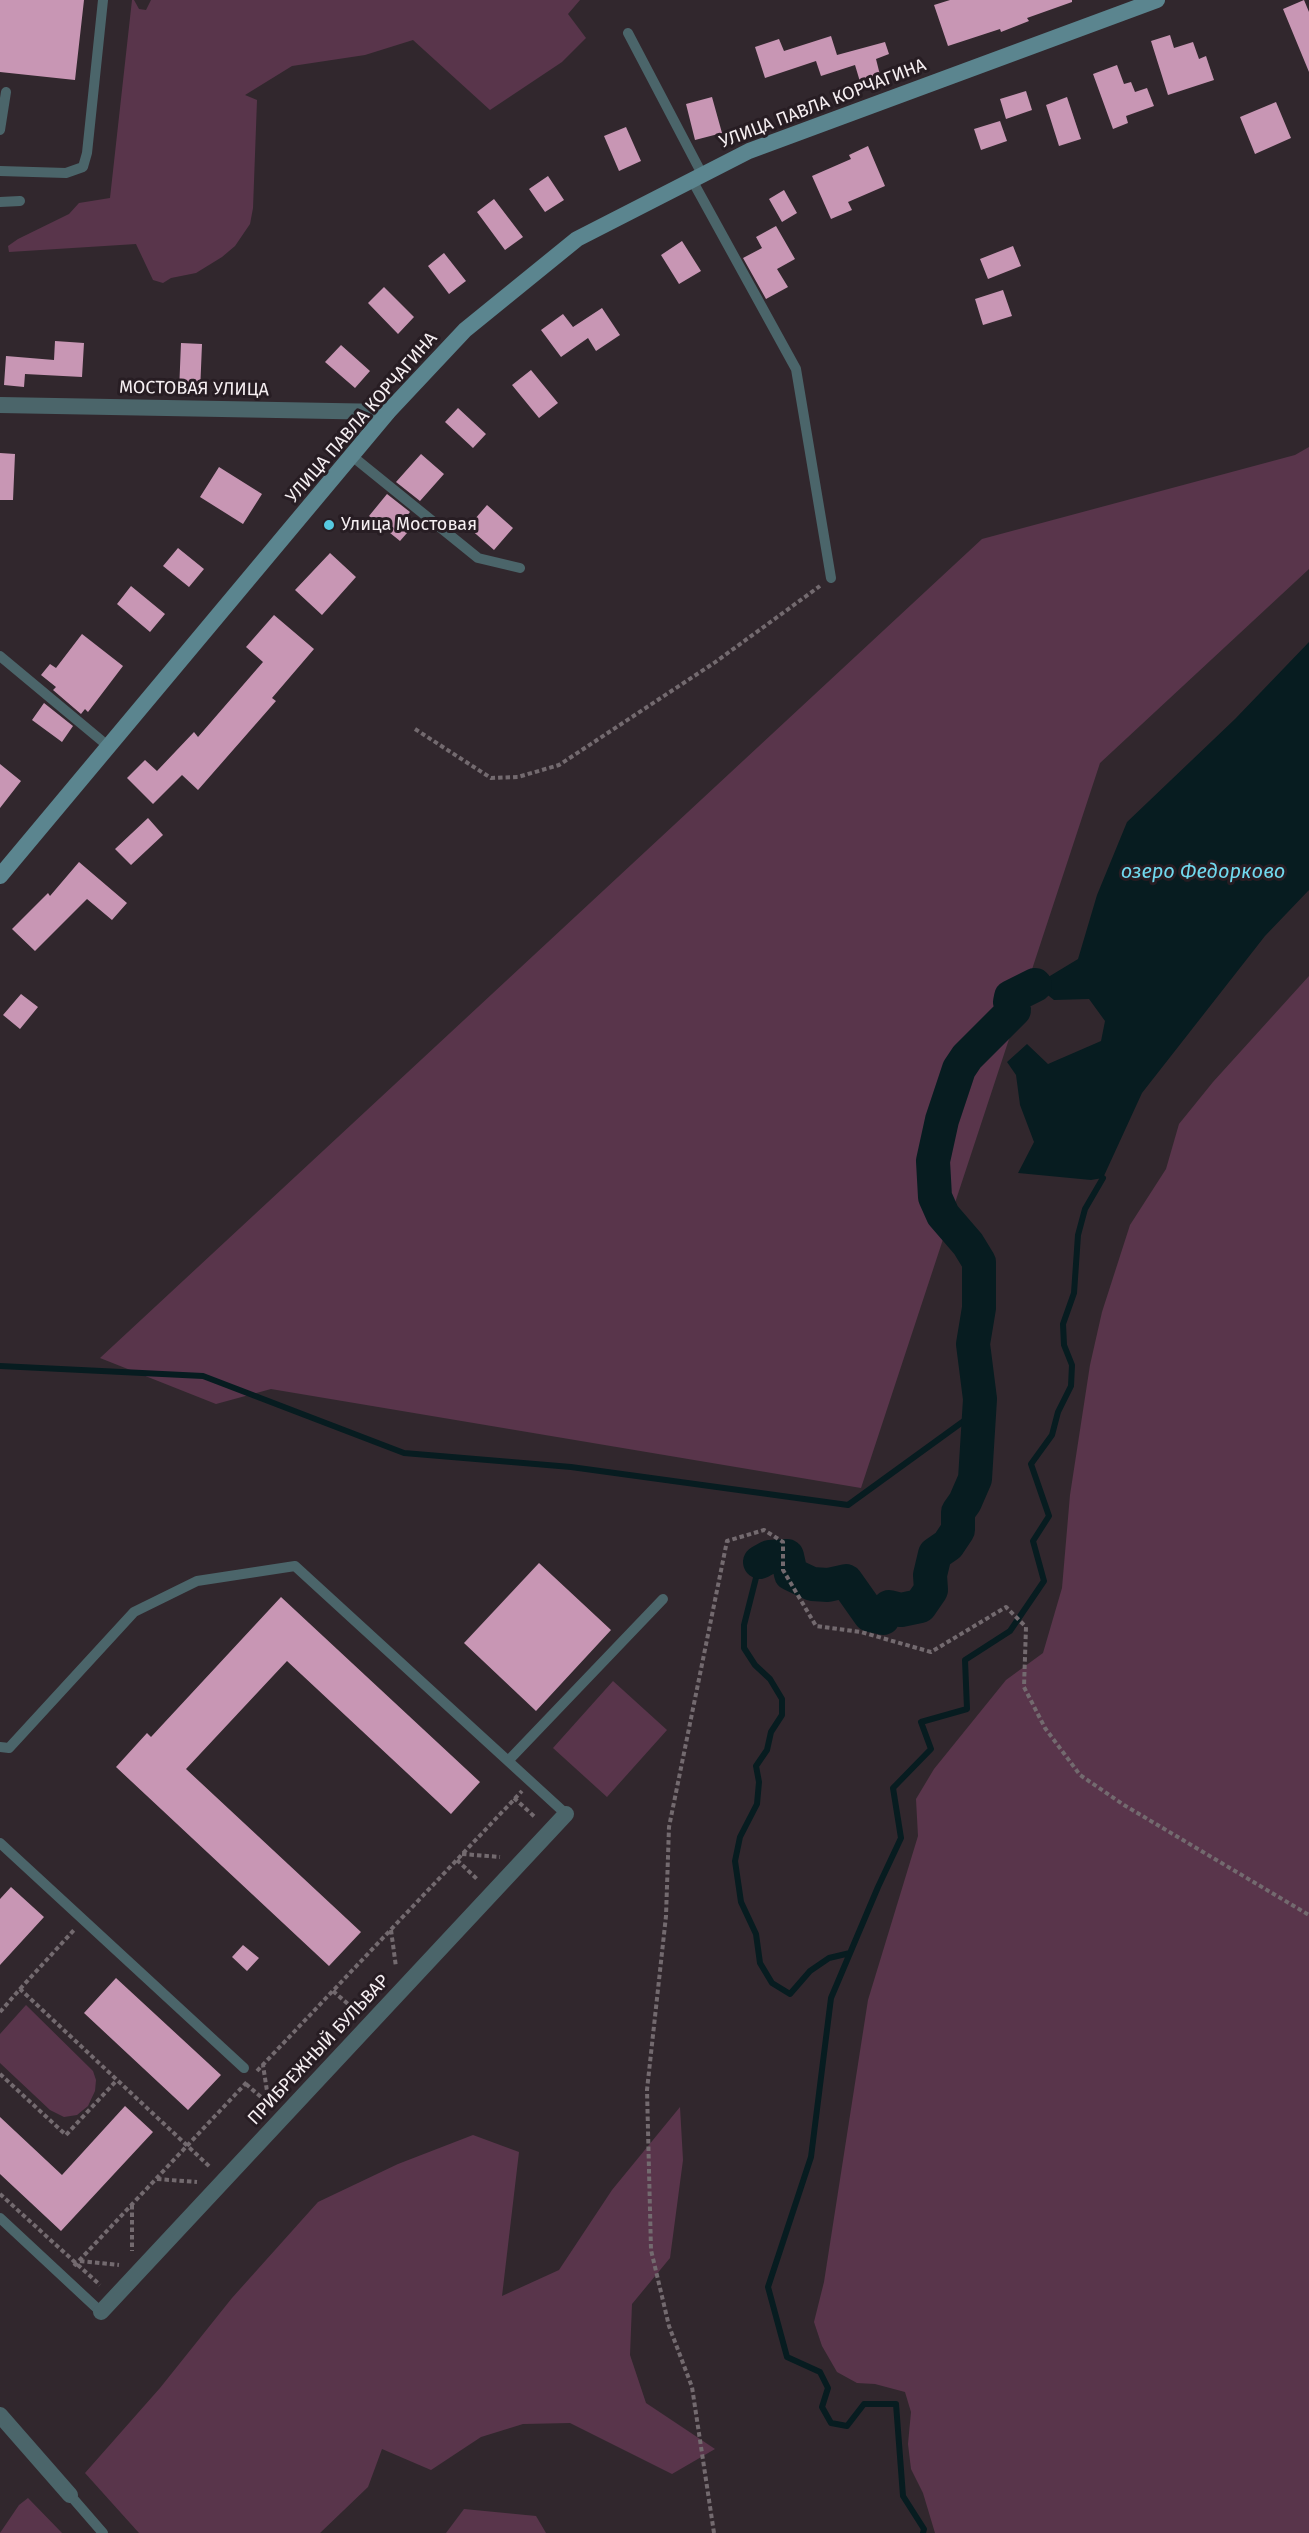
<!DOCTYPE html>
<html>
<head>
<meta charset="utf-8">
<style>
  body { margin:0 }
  canvas { display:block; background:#31272d }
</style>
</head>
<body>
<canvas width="1309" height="2533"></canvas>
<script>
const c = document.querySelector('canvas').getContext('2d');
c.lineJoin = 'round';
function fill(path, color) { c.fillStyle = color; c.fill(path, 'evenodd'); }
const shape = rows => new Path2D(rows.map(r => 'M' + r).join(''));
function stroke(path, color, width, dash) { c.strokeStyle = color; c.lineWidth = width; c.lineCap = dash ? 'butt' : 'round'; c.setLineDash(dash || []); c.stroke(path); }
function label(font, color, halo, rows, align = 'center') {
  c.font = font + ' "Fira Sans",sans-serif'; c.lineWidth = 6; c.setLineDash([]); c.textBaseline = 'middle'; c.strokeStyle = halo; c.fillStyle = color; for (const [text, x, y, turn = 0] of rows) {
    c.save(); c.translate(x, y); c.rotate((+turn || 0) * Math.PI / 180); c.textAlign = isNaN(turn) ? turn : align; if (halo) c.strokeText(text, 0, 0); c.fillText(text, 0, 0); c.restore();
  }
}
const green = shape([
  [132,0,134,0,139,9,146,10,151,0,580,0,568,14,586,38,562,62,490,110,413,40,365,55,292,66,245,95,257,100,253,208,250,224,235,246,222,257,196,273,171,278,163,283,153,280,136,244,9,252,8,246,18,239,69,214,79,203,110,198],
  [1309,447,1309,569,1100,763,861,1488,271,1389,216,1404,100,1358,982,539,1295,455],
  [1309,976,1309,2533,935,2533,923,2493,911,2469,908,2444,911,2412,905,2392,875,2384,857,2383,837,2372,822,2346,814,2322,824,2282,868,2000,918,1836,916,1799,934,1769,1006,1680,1043,1653,1062,1588,1070,1495,1090,1365,1102,1312,1130,1225,1166,1169,1179,1124,1213,1082],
  [613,1681,667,1730,607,1797,553,1748],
  [26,2005,93,2071,96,2080,95,2091,88,2106,77,2115,64,2117,50,2110,0,2063,0,2034],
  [680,2107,683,2160,670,2258,632,2304,630,2355,646,2403,715,2449,672,2474,570,2423,523,2424,481,2437,431,2470,382,2449,368,2487,320,2533,139,2533,85,2473,160,2388,232,2298,318,2202,398,2164,473,2135,519,2152,502,2296,559,2270,612,2190],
  [28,2498,62,2533,0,2533,19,2505],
  [464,2509,536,2516,546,2533,446,2533]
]);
const water = shape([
  [1309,642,1309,890,1265,936,1142,1093,1103,1178,1091,1180,1018,1173,1034,1142,1020,1105,1016,1075,1007,1062,1027,1044,1048,1064,1101,1041,1105,1021,1089,999,1054,1000,1035,985,1078,959,1097,895,1127,822,1235,719]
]);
const stream = shape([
  [0,1366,203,1376,404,1453,571,1467,848,1505,979,1410],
  [760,1562,744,1625,744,1648,755,1665,770,1679,782,1699,782,1715,771,1732,767,1750,756,1766,759,1782,757,1804,740,1837,735,1861,741,1902,756,1934,760,1963,772,1983,790,1994,810,1971,829,1958,850,1953],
  [923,2533,924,2529,903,2496,896,2404,864,2404,847,2426,831,2423,822,2407,828,2388,820,2372,787,2357,768,2287,811,2157,831,1998,878,1887,901,1838,893,1788,931,1749,921,1722,967,1709,965,1660,1010,1631,1044,1581,1033,1541,1049,1516,1031,1464,1052,1435,1058,1412,1071,1386,1072,1365,1064,1345,1063,1324,1074,1293,1078,1235,1085,1209,1103,1178]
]);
const river = shape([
  [760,1562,769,1557,787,1556,791,1574,812,1584,828,1585,846,1581,870,1615,883,1618,889,1607,901,1610,920,1606,931,1590,930,1575,935,1554,948,1545,958,1530,958,1512,965,1502,975,1479,980,1399,973,1344,979,1308,979,1262,968,1244,943,1215,935,1197,933,1161,942,1120,959,1069,967,1057,1014,1010,1010,1002,1011,997,1035,985]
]);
const building = shape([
  [0,0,84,0,75,80,0,72],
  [950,0,1072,0,1072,2,1027,18,1029,21,1001,32,1000,29,948,46,934,5],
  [1304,0,1309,12,1309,72,1283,9],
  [1170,35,1174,48,1193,42,1199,59,1206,56,1214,80,1168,95,1151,41],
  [831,36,837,55,885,42,889,54,876,59,881,79,861,85,855,65,821,76,816,61,765,78,755,47,779,39,784,51],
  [1117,65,1124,84,1131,82,1135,92,1147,88,1154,106,1126,116,1128,123,1113,129,1093,74],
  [1026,91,1032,110,1006,119,1000,99],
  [712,97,722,133,695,140,686,104],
  [1067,97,1081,139,1059,146,1046,105],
  [1276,102,1291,138,1255,154,1240,117],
  [1000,121,1007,141,981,150,974,129],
  [626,127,641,161,619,171,604,136],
  [868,146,885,186,848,202,852,210,831,219,812,176,851,159,849,155],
  [548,176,564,200,545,212,529,189],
  [784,190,797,213,782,222,769,199],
  [494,199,523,237,505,250,477,212],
  [776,226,795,259,777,269,788,287,766,299,743,258,762,248,756,237],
  [682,241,701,271,679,284,661,255],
  [1013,246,1021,266,988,279,980,259],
  [444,253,466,281,449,294,428,266],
  [384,287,414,317,398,334,368,303],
  [1003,290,1012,316,983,325,975,299],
  [602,308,620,335,596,351,588,338,561,357,541,330,563,314,573,327],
  [55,341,84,343,82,377,25,374,24,387,4,385,6,356,54,360],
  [181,343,202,344,200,392,179,392],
  [341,345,370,371,355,388,325,362],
  [531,370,558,403,539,418,512,385],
  [458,408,486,434,473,448,445,422],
  [0,453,15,454,13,500,0,500],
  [421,454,444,474,420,501,396,482],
  [219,467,262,494,243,524,200,497],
  [387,494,410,512,405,518,414,525,400,541,369,516],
  [487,505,513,528,494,550,468,527],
  [178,548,204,569,189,587,163,566],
  [330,553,356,577,322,615,295,590],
  [131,586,165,614,150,632,117,604],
  [274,615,314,649,272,698,276,701,198,790,182,775,153,804,127,778,145,760,157,771,194,732,198,737,263,662,246,647],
  [82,634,123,666,88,712,85,709,81,714,53,690,56,687,41,675,50,664,56,668],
  [44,703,73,726,62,742,32,720],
  [0,764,21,781,0,808],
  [148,818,163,835,131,865,115,849],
  [79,862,127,903,112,920,87,899,35,951,12,929,48,893,50,896],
  [21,994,38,1007,20,1029,3,1015],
  [539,1563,611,1630,536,1711,464,1643],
  [281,1597,480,1782,451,1814,287,1661,186,1769,361,1932,329,1966,116,1767,147,1733,151,1737],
  [11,1887,44,1917,0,1965,0,1899],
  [243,1945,259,1958,247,1971,232,1957],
  [116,1978,221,2075,188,2110,84,2013],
  [125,2106,153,2132,61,2231,0,2174,0,2117,62,2175]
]);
const path = shape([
  [415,729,491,778,518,777,559,765,714,663,820,586],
  [514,1798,536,1818],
  [462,1854,500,1857],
  [457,1860,478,1880],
  [391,1930,396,1967],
  [20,1989,74,1930],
  [333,1991,356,2011],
  [0,2012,20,1989,210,2167],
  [257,2071,522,1791],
  [0,2074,66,2135,117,2080],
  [246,2084,269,2104,263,2065],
  [157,2179,197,2182],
  [0,2194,100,2285],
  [132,2205,132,2251],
  [80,2261,119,2265],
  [74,2266,248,2081],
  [714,2533,692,2387,669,2326,651,2250,647,2090,666,1916,669,1827,727,1541,764,1530,783,1542,783,1570,816,1626,861,1632,931,1652,1006,1607,1026,1627,1024,1687,1045,1728,1080,1775,1124,1805,1309,1915]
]);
const service = shape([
  [628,33,702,174],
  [0,130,6,92],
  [0,171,66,173,83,167,87,153,103,0],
  [692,180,796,369,831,578],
  [0,202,20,201],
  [352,456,478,558,520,568],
  [0,656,108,746],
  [0,1747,9,1748,134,1612,197,1581,295,1566,566,1814],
  [508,1761,663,1599],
  [0,1843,244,2068],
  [0,2218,101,2312],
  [70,2495,103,2533]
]);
const minor = shape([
  [0,405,388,412],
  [101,2312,566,1814],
  [0,2415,70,2495]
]);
const secondary = shape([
  [0,876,388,412,465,330,577,239,749,151,1157,0]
]);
const markers = [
  [329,525,6,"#56c9e0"]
];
const streetNames = [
  ["УЛИЦА ПАВЛА КОРЧАГИНА",823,104,-21],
  ["МОСТОВАЯ УЛИЦА",194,389,1],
  ["УЛИЦА ПАВЛА КОРЧАГИНА",362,418,-49],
  ["ПРИБРЕЖНЫЙ БУЛЬВАР",319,2050,-47]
];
const poiNames = [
  ["Улица Мостовая",341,525]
];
const waterNames = [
  ["озеро Федорково",1203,872]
];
fill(green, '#59354b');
fill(water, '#071c20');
stroke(stream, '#071c20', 6);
stroke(river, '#071c20', 34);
fill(building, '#c896b4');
stroke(path, '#736a6f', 4, [4.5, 3]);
stroke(service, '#4b656a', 10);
stroke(minor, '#4b656a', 16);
stroke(secondary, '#5b858f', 16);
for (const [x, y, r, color] of markers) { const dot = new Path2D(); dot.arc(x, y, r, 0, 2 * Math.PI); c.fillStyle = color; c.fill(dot); stroke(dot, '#271d23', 2); }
label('18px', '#f6eff2', '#271d23', streetNames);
label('18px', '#f6eff2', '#271d23', poiNames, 'left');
label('italic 20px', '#70d9ee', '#271d23', waterNames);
</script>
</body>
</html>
